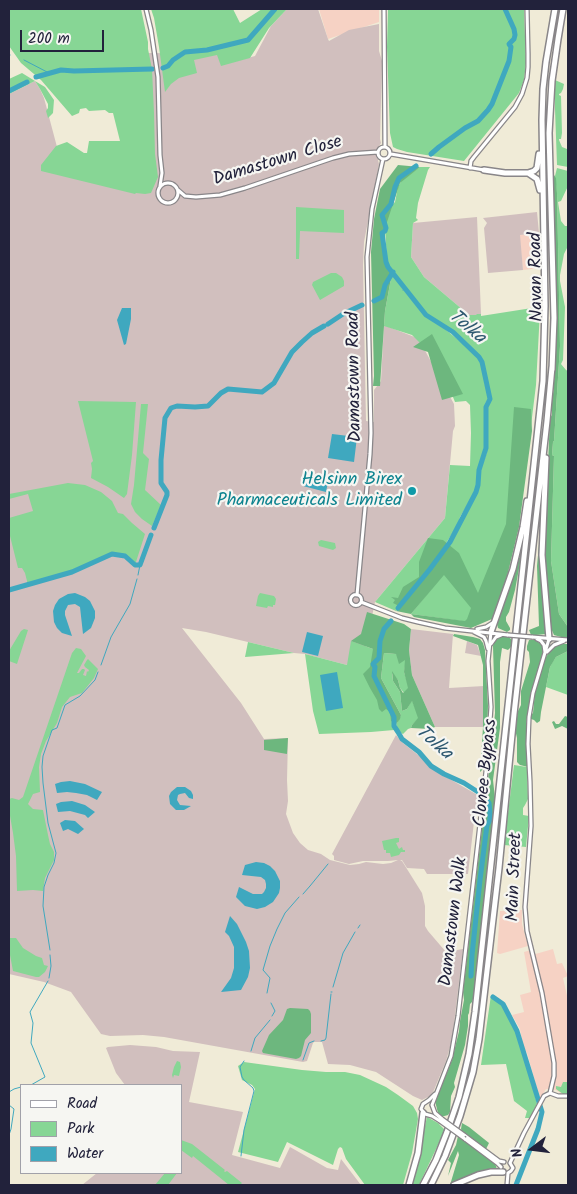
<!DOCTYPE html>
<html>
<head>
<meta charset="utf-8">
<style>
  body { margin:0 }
  #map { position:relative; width:577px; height:1194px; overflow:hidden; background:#f0ebd7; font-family:Kalam,sans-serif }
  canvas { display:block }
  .frame { position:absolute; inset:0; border:10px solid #22223b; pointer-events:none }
  .legend { position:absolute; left:20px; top:1084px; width:162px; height:90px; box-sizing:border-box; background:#f6f6f2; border:1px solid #a1a1a9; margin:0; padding:6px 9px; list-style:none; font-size:15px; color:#22223b }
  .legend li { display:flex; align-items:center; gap:10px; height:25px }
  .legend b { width:25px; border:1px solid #a1a1a9 }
  .north { position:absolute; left:507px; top:1124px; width:50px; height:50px; -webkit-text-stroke:4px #f6f6f2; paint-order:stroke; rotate:255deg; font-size:14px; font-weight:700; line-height:20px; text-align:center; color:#22223b }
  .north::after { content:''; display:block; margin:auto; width:18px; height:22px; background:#22223b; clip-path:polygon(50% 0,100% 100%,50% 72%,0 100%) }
  .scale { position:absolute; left:20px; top:30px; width:84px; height:22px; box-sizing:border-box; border:2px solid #22223b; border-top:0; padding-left:6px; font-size:15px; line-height:18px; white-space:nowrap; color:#22223b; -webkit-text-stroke:4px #f6f6f2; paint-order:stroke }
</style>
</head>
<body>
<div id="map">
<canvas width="577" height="1194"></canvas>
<div class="frame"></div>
<ul class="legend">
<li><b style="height:6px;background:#fff"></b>Road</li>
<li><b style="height:14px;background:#87d695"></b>Park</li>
<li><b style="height:14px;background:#3fa8bf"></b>Water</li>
</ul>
<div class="north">N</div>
<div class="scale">200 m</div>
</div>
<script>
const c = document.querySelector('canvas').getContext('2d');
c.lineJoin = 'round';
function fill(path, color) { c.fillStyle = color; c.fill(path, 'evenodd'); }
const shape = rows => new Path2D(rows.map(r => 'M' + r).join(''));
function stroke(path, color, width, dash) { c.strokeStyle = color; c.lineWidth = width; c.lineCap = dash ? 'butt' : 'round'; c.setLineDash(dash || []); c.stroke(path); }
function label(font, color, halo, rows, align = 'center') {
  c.font = font + ' Kalam,sans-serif'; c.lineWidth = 4.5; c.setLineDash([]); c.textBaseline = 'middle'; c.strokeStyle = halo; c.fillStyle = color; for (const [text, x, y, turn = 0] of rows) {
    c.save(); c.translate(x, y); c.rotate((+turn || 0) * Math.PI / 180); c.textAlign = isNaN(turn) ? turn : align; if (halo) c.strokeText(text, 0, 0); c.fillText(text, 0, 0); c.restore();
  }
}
const built = shape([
  [319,9,379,9,379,22,328,39],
  [539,233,540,268,523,270,519,235],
  [522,910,522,924,528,946,500,954,497,953,500,911],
  [553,949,557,964,562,963,568,976,563,978,568,1000,568,1094,562,1094,556,1090,546,1089,540,1099,527,1053,523,1047,520,1029,512,1015,524,1012,520,995,531,992,524,952,531,950,532,955]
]);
const industrial = shape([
  [287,9,318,9,328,39,329,41,349,30,379,24,379,51,382,61,380,139,381,143,377,149,377,156,379,164,364,242,363,265,366,421,374,422,374,390,381,381,384,325,417,338,422,345,454,404,455,426,453,431,445,518,375,602,363,660,347,665,305,654,294,653,206,632,182,628,241,703,264,739,288,738,287,780,288,801,286,814,293,833,300,843,308,850,321,854,330,860,350,865,359,864,366,862,383,864,391,863,398,860,388,861,363,861,349,864,334,860,334,856,332,854,396,735,403,743,422,758,429,767,481,797,475,813,468,874,427,874,424,869,407,868,402,860,400,860,402,861,422,893,425,906,425,926,428,931,446,952,463,949,452,1040,446,1061,434,1090,430,1096,422,1100,413,1096,376,1072,350,1065,328,1064,322,1042,314,1042,313,1043,307,1061,303,1062,164,1037,143,1035,110,1036,101,1034,71,992,44,982,9,974,9,94,35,81,40,89,44,98,57,147,142,187,148,53,218,54,222,65,255,56,271,26],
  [537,212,539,233,520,235,523,270,488,273,484,228,487,223,483,218],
  [477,217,481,314,477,314,477,315,469,315,424,277,411,257,413,223],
  [411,629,453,634,449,688,484,686,483,727,435,727,412,675,409,650],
  [467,641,477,645,481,656,465,653],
  [130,1045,156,1047,173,1051,200,1052,189,1102,243,1112,232,1155,280,1168,290,1147,327,1168,338,1170,341,1159,361,1185,82,1185,97,1173,181,1173,181,1085,125,1085,116,1073,106,1048,108,1047]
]);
const green = shape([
  [9,9,141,9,148,42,148,49,152,69,154,113,155,154,158,177,151,193,145,194,136,193,135,194,41,171,41,165,56,146,67,142,84,153,87,153,89,141,120,141,113,113,109,113,105,110,89,111,86,108,80,109,79,113,72,116,41,80,21,63,9,46],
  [151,9,233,9,240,23,262,9,287,9,269,28,250,58,221,66,217,55,194,60,197,73,179,78,171,84,165,92,159,47,154,18],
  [388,9,524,9,526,63,524,80,519,93,464,161,407,152,397,149,393,147,390,133,387,47],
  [22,73,35,81,45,87,54,100,53,113,48,118,46,111,48,108,48,104,40,89,35,81,9,94,9,79],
  [555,80,564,84,563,89,561,93,559,94,559,95,561,96,562,133,561,139,559,139,559,140,562,147,567,149,568,167,557,165,555,109],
  [420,167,430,167,428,170,418,203,416,218,418,220,413,223,411,257,424,277,469,315,476,315,477,314,481,314,481,316,532,308,538,308,540,311,536,385,526,466,476,623,411,614,449,567,448,549,477,491,479,486,480,472,487,452,487,410,491,398,483,362,480,357,469,345,449,328,440,322,426,314,388,265,387,261,385,228,387,210,395,202,398,187,403,178],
  [557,168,568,171,568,186,561,201,558,202,561,221,565,226,568,226,568,246,564,254,560,275,560,281,565,307,563,360,561,364,566,370,568,371,568,627,559,614,551,561,554,456,552,455,553,442,554,441,560,346,557,193,555,176],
  [296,207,344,210,344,233,300,231,299,259,296,259],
  [331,273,336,273,342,277,344,281,344,286,320,300,312,285,313,282],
  [392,273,403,289,426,317,440,325,462,343,479,359,481,363,485,385,489,397,489,400,486,402,484,410,484,448,478,469,478,482,475,492,460,517,458,524,445,545,396,611,375,602,445,518,450,465,470,466,471,433,470,405,466,401,455,402,439,362,412,335,384,326,385,311],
  [78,401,136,402,132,455,127,494,124,498,108,487,91,478,92,469,91,463,93,461],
  [141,404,148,404,143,453,149,459,145,490,161,505,152,526,142,519,135,512,131,504,134,485],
  [68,483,85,485,101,492,112,501,118,513,123,514,132,523,145,534,135,565,125,556,112,554,72,572,28,585,25,573,22,568,18,568,9,532,9,518,33,511,28,494,9,499,9,494],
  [321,540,335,543,336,548,333,550,319,546,318,542],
  [260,593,274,596,276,599,275,605,273,605,273,607,268,606,267,608,256,606,258,596],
  [24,629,28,630,17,664,9,661,9,651,21,631],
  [351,641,373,649,373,667,393,718,394,730,371,732,319,734,313,711,305,654,347,665],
  [248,642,294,653,245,657],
  [76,648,81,649,86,656,77,673,79,673,82,669,84,669,85,670,83,675,86,676,87,671,88,672,89,670,85,667,84,665,87,660,88,659,98,669,94,678,82,693,70,697,62,707,57,723,46,741,41,754,39,767,40,792,33,794,28,804,33,809,43,810,48,835,50,844,54,852,54,860,45,878,43,891,33,890,17,891,16,856,13,833,9,810,9,799,12,798,19,800,23,797,72,653],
  [568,651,568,695,546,687,550,667,552,663,556,657],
  [384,653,396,654,406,660,404,672,409,688,404,693,400,688,398,680,392,673,393,681,400,692,402,711,407,709,412,700,419,718,412,725,411,728,408,729,403,734,401,733,397,728,396,723,397,723,401,715,381,678],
  [514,765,527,767,528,799,525,805,523,808,523,815,529,816,526,847,504,845],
  [396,838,399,838,399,842,396,843,399,849,402,847,403,850,405,850,405,852,401,852,399,855,391,857,390,853,386,853,386,850,384,850,382,841],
  [10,938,16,938,23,948,36,956,42,958,44,965,48,966,45,972,39,977,36,977,13,971,10,955],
  [491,995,503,1005,517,1031,521,1046,526,1059,537,1104,530,1118,525,1118,527,1111,514,1101,506,1064,481,1065],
  [177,1061,180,1062,181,1067,179,1076,174,1075,173,1078,172,1075,174,1067],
  [244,1062,302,1070,326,1072,345,1072,360,1075,386,1087,398,1095,413,1106,417,1113,418,1119,412,1153,403,1185,365,1185,346,1159,342,1148,340,1147,338,1149,333,1165,287,1142,278,1162,238,1152,255,1089,252,1085,242,1080,238,1066],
  [563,1082,568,1082,568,1094,563,1094,556,1089,556,1086,561,1087],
  [427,1117,438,1123,445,1130,419,1185,410,1185,417,1162],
  [181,1140,192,1144,225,1170,224,1171,225,1172,227,1171,242,1183,240,1185,229,1185,193,1156,192,1158,181,1150],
  [165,1173,177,1173,168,1185,155,1185]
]);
const forest = shape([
  [398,165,420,167,400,183,385,228,385,264,392,273,385,311,380,386,373,386,374,376,371,252,374,219,380,189],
  [554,175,556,178,557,193,560,346,554,441,553,442,552,455,554,456,551,561,559,614,568,627,568,639,554,635,550,626,544,553,550,418,552,415,552,410,551,408,554,387,553,383,555,378,552,186,553,184,553,177],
  [432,334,463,394,442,400,428,352,413,347],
  [514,407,531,409,532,431,519,527,504,589,492,619,471,628,414,617,411,614,396,611,398,609,397,605,393,603,395,600,391,597,398,598,403,587,419,577,419,562,428,538,443,540,459,553,478,593,506,524],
  [444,575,471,608,467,619,465,621,411,614],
  [540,533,542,533,547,631,546,634,536,635,531,635,529,630,539,626,537,566],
  [519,558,521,558,515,590,509,612,506,617,506,621,510,628,510,630,507,632,498,628,497,624,497,619,517,561],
  [367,612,404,624,411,629,409,650,412,675,435,727,430,729,411,728,412,725,418,718,412,701,407,709,402,711,400,692,393,681,392,671,398,680,400,688,403,693,408,688,404,672,405,660,399,664,396,654,384,653,381,678,401,715,400,719,397,723,393,722,391,721,390,712,386,709,382,712,379,709,377,700,370,688,363,674,370,667,373,649,351,641,361,634],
  [454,634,473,637,480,639,483,643,485,650,488,706,487,732,483,769,480,772,483,727,483,665,478,645,453,636],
  [503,636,509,637,511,639,512,646,508,650,502,648,500,662,500,728,493,780,495,798,474,996,472,1002,470,1004,469,1013,468,1015,468,1026,465,1045,454,1083,455,1087,451,1096,450,1112,448,1115,441,1117,438,1113,435,1101,452,1060,459,1031,460,1021,464,1000,463,992,484,811,490,763,495,713,493,646,494,641],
  [529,640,535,640,538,642,543,645,544,648,530,698,526,724,528,767,520,765,517,762,517,738,515,729,518,711,521,705,521,691,530,662,529,652,527,650,527,646],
  [561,644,568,644,568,651,556,657,550,667,541,712,540,721,537,723,534,720,531,719,531,715,533,713,535,691,539,678,545,658,549,653,556,646],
  [565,716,568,717,568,729,562,726,555,729,552,722,554,721,556,724,559,724],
  [288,738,287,754,264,750,264,740],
  [290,1008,308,1009,310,1011,311,1014,311,1033,305,1040,301,1056,299,1058,296,1059,263,1053,262,1051,269,1035,283,1020,287,1009],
  [462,1123,469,1127,489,1143,486,1149,462,1132,461,1129],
  [458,1136,494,1162,496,1166,497,1170,479,1173,464,1178,450,1185,459,1155,458,1151,448,1176,451,1163,448,1160,456,1145]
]);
const water = shape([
  [122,308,131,308,131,319,126,344,124,345,117,320],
  [332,434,357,437,354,462,328,458],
  [306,476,328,482,326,492,303,486],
  [75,593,85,597,90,601,95,611,95,618,91,628,83,634,80,607,75,604,68,605,65,611,65,615,72,636,62,633,57,628,54,622,53,611,55,605,59,599,68,594],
  [307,632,323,636,318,656,302,652],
  [337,672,343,708,326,711,320,675],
  [70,781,85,784,102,792,97,800,87,795,76,793,67,792,57,793,55,784,61,782],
  [177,787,185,787,191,791,193,795,193,799,189,798,185,793,180,794,178,795,177,800,180,805,191,806,184,810,176,810,170,804,169,796,171,792],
  [72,801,85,805,95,812,88,818,85,815,70,811,58,812,56,804,61,802],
  [65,820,75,821,84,829,78,834,68,829,63,831,60,823],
  [256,862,264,863,270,866,275,871,280,881,280,888,279,893,273,902,265,907,257,909,245,906,236,897,239,887,253,894,262,894,264,892,266,888,266,884,265,880,261,877,242,875,245,865],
  [230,916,237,924,246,942,249,951,250,968,248,977,241,990,221,992,231,978,234,968,234,947,229,936,225,932]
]);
const stream = shape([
  [9,53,10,55],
  [24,60,49,73],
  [403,290,405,289],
  [138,575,140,565],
  [101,665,111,637,130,604,137,579],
  [303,894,310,886,328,864],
  [358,928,360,925],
  [50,950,43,906,44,887,48,875,54,863,56,853,48,823,43,783,42,767,43,756,52,730,57,728,65,705,80,696,95,680,98,672],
  [49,978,51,966,50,955],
  [333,987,343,953,355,932],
  [331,992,332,992],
  [267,993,270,978,263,970,270,946,277,929,285,913,299,897],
  [271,1003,275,1011,272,1016],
  [321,1041,325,1040,326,1038,331,994],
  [251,1051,255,1038,270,1020],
  [303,1060,309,1043,314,1041],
  [31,1085,45,1077,31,1043,33,1023,30,1012,48,981],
  [9,1092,14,1089,21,1087],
  [9,1105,14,1109,11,1129,9,1135],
  [241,1156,244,1130,254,1091,253,1088,244,1080,242,1077,240,1067,244,1061]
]);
const river = shape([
  [163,68,168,66,173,60,185,52,207,50,248,40,275,9],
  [36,77,61,70,74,71,152,69],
  [9,91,27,82],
  [431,154,439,147,465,128,478,121,488,110,492,104,509,61,511,47,509,44,514,39,515,35,514,29,505,9],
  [374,301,382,297,385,285,393,272],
  [328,324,343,314,362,305],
  [154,528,167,495,167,492,161,483,161,460,165,418,171,408,177,406,195,407,208,406,221,393,228,389,262,392,274,383,292,352,302,342,312,333,324,326],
  [9,590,72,572,112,554,125,556,135,565,140,565,151,535],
  [398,608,430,569,450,542,476,492,478,485,479,470,486,448,486,407,490,399,482,362,479,357,453,332,426,315,388,267,386,262,382,233,385,231,386,228,382,215,391,204,395,187,399,178,416,166],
  [391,621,384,629,380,641,379,658,373,664,375,667,374,676,394,717,394,726,398,732,402,739,419,752,431,766,444,774,464,783,478,792],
  [471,976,472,955,480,880,487,825,490,820,490,814,489,803,486,799],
  [493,997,503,1004,517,1031,542,1112,538,1129,516,1185]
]);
const secondary = shape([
  [146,9,151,30,158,77,160,155,162,173,160,186],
  [384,9,385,147],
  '378 153a6 6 0 1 1 12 0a6 6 0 1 1-12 0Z',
  [391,154,484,170],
  [470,168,471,161,474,157,515,107,522,94,527,78,528,67,528,54,527,9],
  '158 193a10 10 0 1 1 20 0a10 10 0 1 1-20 0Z',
  [178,190,185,196,196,197,220,195,245,188,333,158,349,154,378,152],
  '350.5 600a5.5 5.5 0 1 1 11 0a5.5 5.5 0 1 1-11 0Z',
  [357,595,370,454,371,433,367,257,372,209,383,159],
  [361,602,402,618,418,622,445,628,508,635],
  [477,629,486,627,494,622],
  [474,632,484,637,486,641,488,649],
  [532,637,568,640],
  [537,639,541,641,544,645,545,652],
  [549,639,533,693,529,717,528,744,530,782,531,826,525,907,527,931,542,993,554,1063,554,1076,550,1093],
  [491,644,496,637,501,635],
  [547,652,554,645,564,641],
  [550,1093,558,1096,568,1096],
  [435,1094,429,1100,423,1104,421,1109,425,1114,432,1116,440,1121],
  [432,1105,451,1056,458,1016,487,763,491,707,488,661,491,632],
  [432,1105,435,1113,442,1119],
  [464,1135,499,1161,504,1162],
  [465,1139,497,1163,501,1167],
  [510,1163,524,1133,544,1096,550,1093],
  [508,1173,511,1171,513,1168,510,1163],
  [507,1185,508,1173]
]);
const highway = shape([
  [484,170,505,173,528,173,537,179,540,190],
  [528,173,534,171,537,168,539,154],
  [552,370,554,318,549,133,552,81,558,39,563,9],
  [546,458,542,555,549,639],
  [491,632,513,569,523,527,527,501],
  [409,1185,418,1153,423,1113],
  [423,1185,436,1160,447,1132,459,1097,469,1054,475,1012,543,381,545,306,542,120,543,89,546,62,555,9],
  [431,1185,445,1156,460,1116,473,1072,479,1039,499,868,514,714,547,421,552,367],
  [454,1185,478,1175,491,1172,503,1172]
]);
const secondaryBridge = shape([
  [508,635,532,637],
  [442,1119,464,1135],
  [440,1121,465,1139]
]);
const markers = [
  [412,491,5,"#0f9aa8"]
];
const streetNames = [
  ["Damastown Close",278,162,-17],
  ["Navan Road",538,277,-91],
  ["Damastown Road",356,377,-91],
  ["Clonee Bypass",487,773,-84],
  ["Main Street",516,877,-88],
  ["Damastown Walk",455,922,-83]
];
const cultureNames = [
  ["Helsinn Birex",402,481],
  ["Pharmaceuticals Limited",402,502]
];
const waterNames = [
  ["Tolka",466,328,40],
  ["Tolka",433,744,41]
];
fill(built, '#f6d2c4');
fill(industrial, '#d1bfbe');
fill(green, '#87d695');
fill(forest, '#6db77e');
fill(water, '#3fa8bf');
stroke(stream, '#3fa8bf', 1);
stroke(river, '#3fa8bf', 5);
stroke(secondary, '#898689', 5.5);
stroke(highway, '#898689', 8);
stroke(secondary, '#fff', 3);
stroke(highway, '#fff', 5);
stroke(secondaryBridge, '#898689', 5.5, []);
stroke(secondaryBridge, '#fff', 3);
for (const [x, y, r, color] of markers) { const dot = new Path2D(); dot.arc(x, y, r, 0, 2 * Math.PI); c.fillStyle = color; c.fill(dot); stroke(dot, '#f6f6f2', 2); }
label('18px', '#22223b', '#f6f6f2', streetNames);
label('18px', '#0d838f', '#f6f6f2', cultureNames, 'right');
label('italic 19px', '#2e5870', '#f6f6f2', waterNames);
</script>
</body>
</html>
